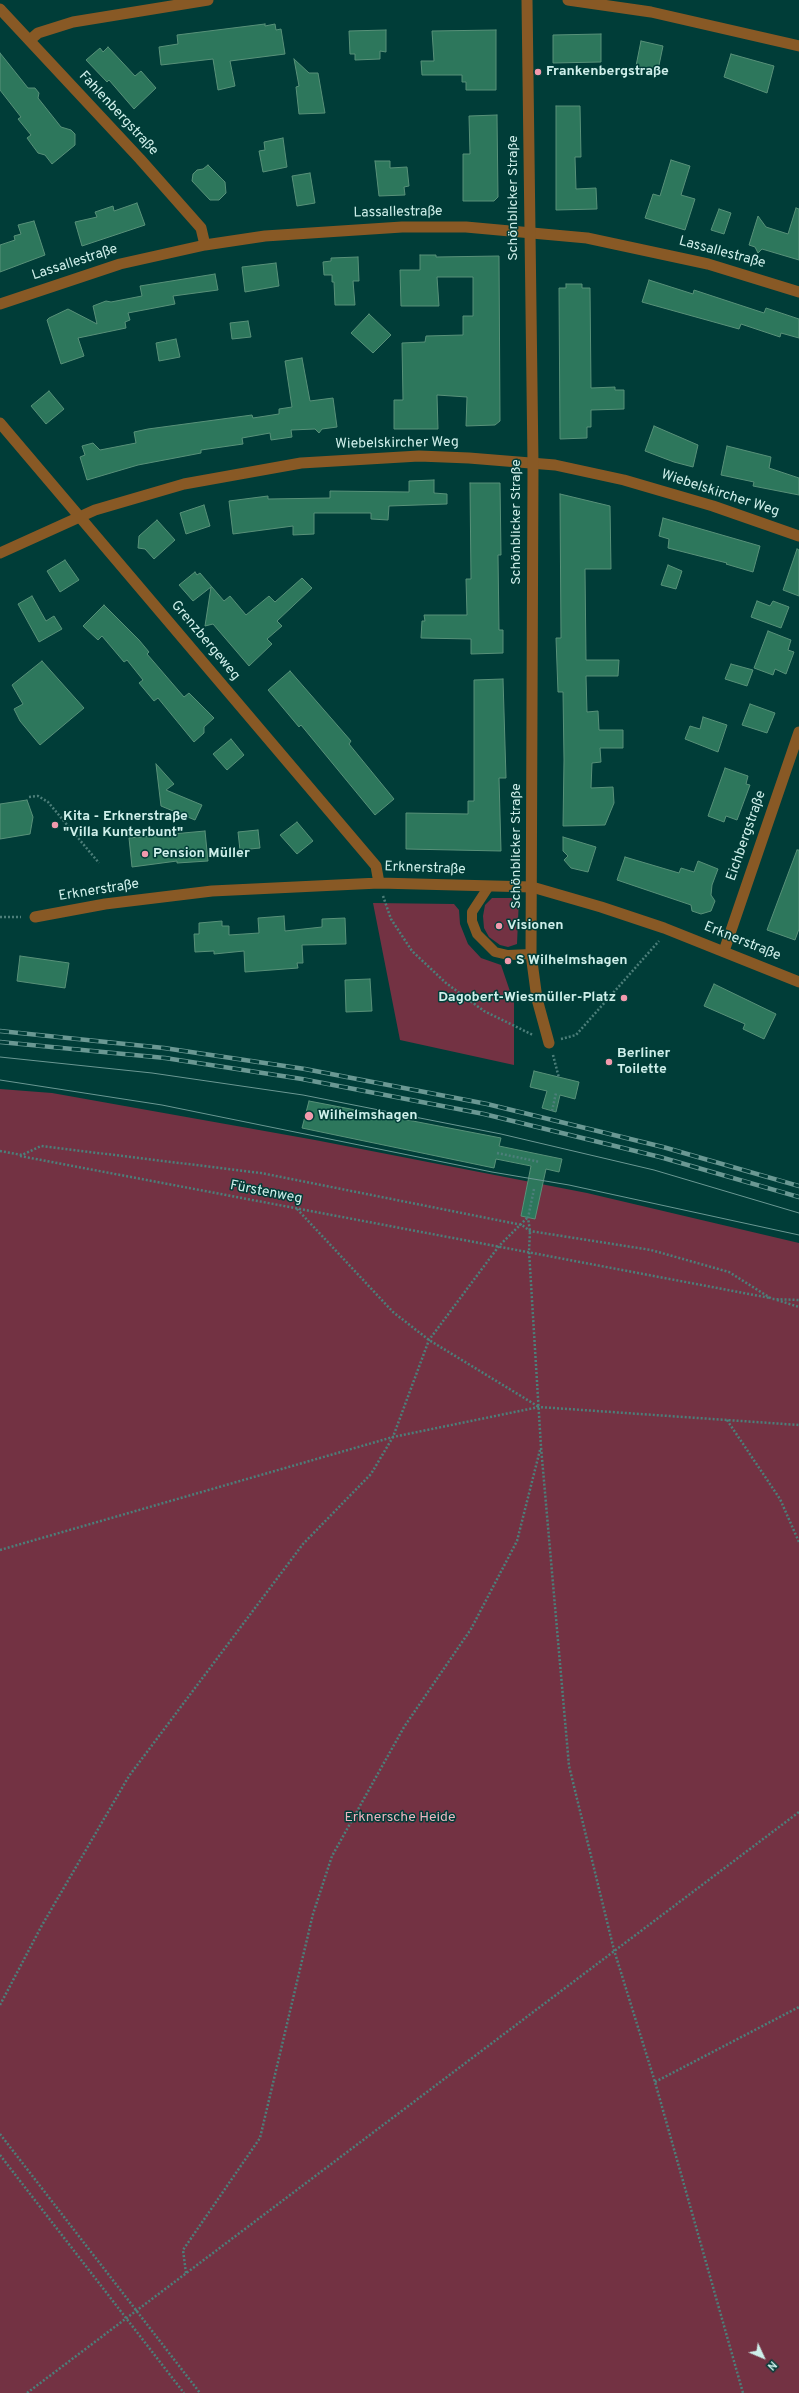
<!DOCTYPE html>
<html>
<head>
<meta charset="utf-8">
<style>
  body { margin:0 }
  #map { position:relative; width:799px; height:2393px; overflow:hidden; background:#003d38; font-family:Overpass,sans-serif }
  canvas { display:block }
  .north { position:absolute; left:743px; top:2337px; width:40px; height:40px; -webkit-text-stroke:3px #003d38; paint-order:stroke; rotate:134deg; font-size:11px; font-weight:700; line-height:16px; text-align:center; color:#ceefea }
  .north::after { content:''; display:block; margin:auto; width:14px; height:18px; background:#ceefea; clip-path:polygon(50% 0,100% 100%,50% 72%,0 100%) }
</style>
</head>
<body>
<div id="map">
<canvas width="799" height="2393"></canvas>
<div class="north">N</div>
</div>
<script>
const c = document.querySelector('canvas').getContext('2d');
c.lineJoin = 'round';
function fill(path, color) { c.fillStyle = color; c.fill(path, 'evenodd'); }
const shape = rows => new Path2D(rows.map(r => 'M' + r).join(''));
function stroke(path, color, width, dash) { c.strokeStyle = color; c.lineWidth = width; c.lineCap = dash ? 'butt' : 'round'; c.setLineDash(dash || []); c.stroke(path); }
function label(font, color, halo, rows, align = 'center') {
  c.font = font + ' Overpass,sans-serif'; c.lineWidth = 3; c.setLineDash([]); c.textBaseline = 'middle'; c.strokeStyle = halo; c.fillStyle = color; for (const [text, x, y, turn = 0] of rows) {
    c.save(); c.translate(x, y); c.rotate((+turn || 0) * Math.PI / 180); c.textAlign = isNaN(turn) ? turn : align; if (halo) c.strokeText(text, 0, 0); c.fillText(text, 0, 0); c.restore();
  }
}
const green = shape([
  [492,898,519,898,517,944,508,947,500,945,489,937,484,928,483,916,485,905],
  [373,903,454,904,459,910,460,924,468,944,481,958,501,965,514,1003,514,1065,400,1040],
  [0,1089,52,1093,315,1140,587,1193,799,1243,799,2393,0,2393]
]);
const building = shape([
  [265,24,265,26,275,24,276,30,281,29,285,54,230,61,235,86,218,90,213,59,161,65,159,47,178,44,177,35,265,24],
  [386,30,386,52,380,51,380,59,355,60,355,54,350,54,349,31,386,30],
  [496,30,496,90,466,90,466,82,462,82,462,75,422,75,421,61,434,61,432,31,496,30],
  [601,34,601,62,553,63,553,35,601,34],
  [641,41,663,46,658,70,636,66,641,41],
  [108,47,135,76,141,71,156,88,134,109,109,80,107,82,86,60,100,48,103,52,108,47],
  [0,53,28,88,35,88,39,93,38,98,61,127,71,130,75,134,75,145,52,164,45,155,38,153,27,138,31,135,18,119,21,117,0,90,0,53],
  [731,54,774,66,767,93,724,77,731,54],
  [294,59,309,73,318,73,325,113,299,114,296,87,299,86,294,59],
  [556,106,580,106,581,157,575,157,576,189,596,188,597,209,556,210,556,106],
  [497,115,498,197,494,201,463,201,463,154,470,154,469,116,497,115],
  [283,138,287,167,263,172,259,151,265,150,264,142,283,138],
  [671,160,690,166,681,195,695,199,685,230,645,218,653,194,660,196,671,160],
  [375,161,390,161,390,168,407,167,409,186,404,187,405,195,379,196,375,161],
  [208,165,225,182,226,193,219,200,210,200,192,181,193,174,197,170,203,169,208,165],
  [310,173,315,203,297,206,292,176,310,173],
  [137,203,145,225,82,246,75,222,97,217,95,212,113,206,114,211,137,203],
  [796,208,799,209,799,260,762,249,758,253,755,247,749,245,758,216,766,227,788,234,796,208],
  [719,209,731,213,724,234,711,230,719,209],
  [34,221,45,255,0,272,0,245,15,240,14,236,21,234,18,225,34,221],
  [420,255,436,255,436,257,499,256,500,421,495,425,466,426,467,397,437,395,438,429,394,429,394,400,403,400,402,343,425,342,426,336,463,335,463,316,473,316,473,277,437,277,439,306,401,306,400,270,420,270,420,255],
  [358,257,359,281,353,281,355,305,335,305,334,282,332,282,332,275,324,275,323,262,331,261,331,258,358,257],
  [276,263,279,286,245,292,242,267,276,263],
  [215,274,218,290,173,296,175,304,128,313,130,320,125,322,126,328,78,338,84,356,61,364,47,320,49,318,68,309,97,324,93,306,106,301,111,302,142,296,140,286,215,274],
  [649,280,693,294,694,290,764,313,766,308,799,319,799,338,781,333,780,337,741,324,739,329,642,302,649,280],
  [566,284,582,284,582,288,590,288,591,388,615,387,615,390,624,390,624,409,591,410,591,427,587,427,587,438,560,439,559,288,566,288,566,284],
  [369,314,391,335,373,353,351,333,369,314],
  [248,321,251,337,232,339,230,323,248,321],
  [176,339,180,357,159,361,156,343,176,339],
  [302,358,310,401,333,398,337,427,322,429,319,433,315,429,291,430,292,437,271,440,270,433,242,438,243,444,201,450,201,453,138,465,87,480,80,457,85,455,82,446,93,443,100,450,136,443,134,432,148,429,252,415,253,418,279,414,279,409,292,407,285,361,302,358],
  [49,391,64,409,46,424,31,406,49,391],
  [654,426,698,445,693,467,674,462,645,451,654,426],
  [727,446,771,457,769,468,799,478,799,495,753,486,754,482,721,475,727,446],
  [434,480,434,493,447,494,447,504,389,506,388,520,371,519,371,513,314,513,314,534,293,535,293,526,233,534,229,501,268,496,268,499,330,498,330,491,409,492,409,481,434,480],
  [470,483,500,483,501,555,498,555,499,630,503,630,503,653,471,654,471,639,421,638,422,621,425,621,424,615,467,615,466,579,471,579,470,483],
  [560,494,610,506,611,569,585,569,586,660,619,660,618,676,586,676,587,712,598,711,599,730,623,730,623,748,600,748,601,762,592,763,591,788,613,787,614,803,605,825,563,826,564,760,563,692,558,692,556,638,561,638,560,494],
  [204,505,210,526,186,534,180,513,204,505],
  [663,518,760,546,753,572,726,564,727,563,668,548,669,539,659,536,663,518],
  [157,520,175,540,154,559,145,549,138,548,139,536,157,520],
  [797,549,799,550,799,596,783,590,797,549],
  [65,560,79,580,60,592,47,571,65,560],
  [668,565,682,571,676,589,661,585,668,565],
  [195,572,197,575,200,573,224,601,230,596,246,615,269,596,275,602,302,578,312,588,277,621,282,626,267,639,272,644,249,666,213,624,205,626,211,587,193,601,179,585,195,572],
  [32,596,46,621,54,616,62,629,39,642,18,604,32,596],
  [757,601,770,606,773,601,789,607,781,628,751,617,757,601],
  [104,605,139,640,149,652,147,654,184,697,189,693,214,718,204,727,204,733,194,742,158,698,154,701,139,683,143,680,127,660,124,662,102,636,98,640,83,626,104,605],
  [768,631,791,640,788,650,794,652,786,674,775,669,773,675,754,668,768,631],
  [42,661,84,708,40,745,20,721,14,709,23,704,12,685,42,661],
  [731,664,753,670,747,686,725,679,731,664],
  [290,671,351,741,349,744,394,799,375,815,301,725,299,727,268,690,290,671],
  [503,679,506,778,499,778,501,851,406,849,406,813,468,814,468,801,474,801,474,680,503,679],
  [750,704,775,713,767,733,742,725,750,704],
  [703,717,727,725,718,752,685,739,690,726,700,729,703,717],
  [231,739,244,755,227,770,213,754,231,739],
  [156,764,174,784,166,790,202,805,195,820,161,806,156,764],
  [725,768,748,776,746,784,750,785,737,820,726,816,724,822,708,816,725,768],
  [27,800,33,817,30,834,0,839,0,804,27,800],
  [297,822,313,841,297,854,280,835,297,822],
  [258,830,260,848,240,850,238,832,258,830],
  [205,831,208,861,177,863,177,861,132,867,129,838,205,831],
  [563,837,596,847,588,872,571,868,564,860,568,856,563,851,563,837],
  [797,850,799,850,799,929,795,940,767,930,797,850],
  [625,857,679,873,681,868,694,872,698,861,718,869,712,885,711,895,715,901,711,911,701,914,692,911,691,905,617,880,625,857],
  [284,916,285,931,322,927,322,919,345,918,346,944,302,945,303,963,297,963,298,968,245,972,244,951,214,954,214,951,195,952,194,934,199,934,199,923,222,921,222,926,229,926,229,935,259,933,258,918,284,916],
  [20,956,69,963,65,988,17,981,20,956],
  [370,979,372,1011,346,1012,345,980,370,979],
  [714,984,776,1014,764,1039,743,1029,745,1024,704,1006,714,984],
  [534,1071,579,1082,575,1099,560,1095,556,1112,542,1108,547,1091,530,1087,534,1071],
  [309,1101,501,1138,499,1146,562,1159,559,1172,546,1169,535,1219,521,1216,531,1166,496,1159,494,1168,302,1128,309,1101]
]);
const path = shape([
  [29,797,38,796,48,802,99,863],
  [383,896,391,919,412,951,446,983,484,1011,533,1035],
  [0,917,21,917],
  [561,1039,576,1035,659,941],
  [553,1055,559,1078],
  [552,1111,556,1093],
  [0,1151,22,1155,41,1146,261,1173,522,1225,530,1231,651,1250,729,1272,772,1299,799,1300],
  [497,1153,540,1162],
  [20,1156,770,1298],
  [534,1189,528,1218,530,1231,529,1251,541,1447,569,1766,614,1950,655,2082,743,2393],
  [297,1209,393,1312,429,1340,539,1407],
  [777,1300,799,1307],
  [727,1420,780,1499,799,1542],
  [0,1550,393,1437,539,1407,799,1425],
  [0,2005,41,1927,129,1776,303,1544,371,1474,393,1437,429,1340,499,1246,527,1218],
  [655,2082,799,2007],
  [0,2134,200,2393],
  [0,2155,184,2393],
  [186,2273,183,2250,260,2138,313,1914,332,1856,404,1727,471,1629,517,1541,540,1450],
  [27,2393,799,1812]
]);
const service = shape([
  [489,886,472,912,472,921,477,934,495,952,508,955,531,954]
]);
const minor = shape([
  [568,0,651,12,799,46],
  [0,9,140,159,201,228,205,245],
  [30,40,38,33,73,22,208,0],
  [0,304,120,264,205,245,265,236,402,227,466,227,587,238,708,264,799,292],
  [0,423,376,866,379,883],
  [0,553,95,510,184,484,301,463,419,456,469,458,555,465,624,480,713,506,799,536],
  [35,917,105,904,212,891,379,883,532,887,601,907,664,928,799,982],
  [724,951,799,732]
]);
const tertiary = shape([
  [527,0,533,463,531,954,537,999,549,1043]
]);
const tram = shape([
  [0,1057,152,1073,303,1095,501,1134,654,1170,799,1213],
  [0,1080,162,1105,492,1172,569,1185,799,1235]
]);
const rail = shape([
  [0,1031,164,1048,305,1069,487,1104,663,1147,799,1186],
  [0,1042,165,1058,302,1079,484,1114,660,1157,799,1197]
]);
const markers = [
  [538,72,4,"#f29aad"],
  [55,825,4,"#f29aad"],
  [145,854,4,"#f29aad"],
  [499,926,4,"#f29aad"],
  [508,961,4,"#f29aad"],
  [624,998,4,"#f29aad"],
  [609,1062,4,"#f29aad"],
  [309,1116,5,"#f29aad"]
];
const poiNames = [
  ["Frankenbergstraße",546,72],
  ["Kita - Erknerstraße",63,817],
  ["\"Villa Kunterbunt\"",63,833],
  ["Pension Müller",153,854],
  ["Visionen",507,926],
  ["S Wilhelmshagen",516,961],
  ["Dagobert-Wiesmüller-Platz",616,998,"right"],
  ["Berliner",617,1054],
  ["Toilette",617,1070],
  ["Wilhelmshagen",318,1116]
];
const streetNames = [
  ["Fahlenbergstraße",118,114,47],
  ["Schönblicker Straße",514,198,-90],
  ["Lassallestraße",398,213,-1],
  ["Lassallestraße",722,253,15],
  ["Lassallestraße",75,263,-18],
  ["Wiebelskircher Weg",397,444,-1],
  ["Wiebelskircher Weg",720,494,18],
  ["Schönblicker Straße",517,522,-90],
  ["Grenzbergeweg",205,641,50],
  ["Eichbergstraße",747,836,-71],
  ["Schönblicker Straße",517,846,-90],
  ["Erknerstraße",425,869,2],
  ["Erknerstraße",99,891,-9],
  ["Erknerstraße",742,942,22],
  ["Fürstenweg",266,1193,11]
];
const parkNames = [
  ["Erknersche Heide",400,1818]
];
fill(green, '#733243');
fill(building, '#2d775c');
stroke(building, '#589179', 1);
stroke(path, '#4c7f7a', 2.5, [2, 2]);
stroke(service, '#885925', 10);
stroke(minor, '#885925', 11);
stroke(tertiary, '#885925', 11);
stroke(tram, '#6a9893', 1);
stroke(rail, '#6a9893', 4.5);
stroke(rail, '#003d38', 3, [9]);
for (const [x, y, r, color] of markers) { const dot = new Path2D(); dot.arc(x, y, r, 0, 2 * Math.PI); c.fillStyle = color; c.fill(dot); stroke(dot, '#003d38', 1.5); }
label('bold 14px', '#ceefea', '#003d38', poiNames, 'left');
label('14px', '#ceefea', '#003d38', streetNames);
label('14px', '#eeb3bf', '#003d38', parkNames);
</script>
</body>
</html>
